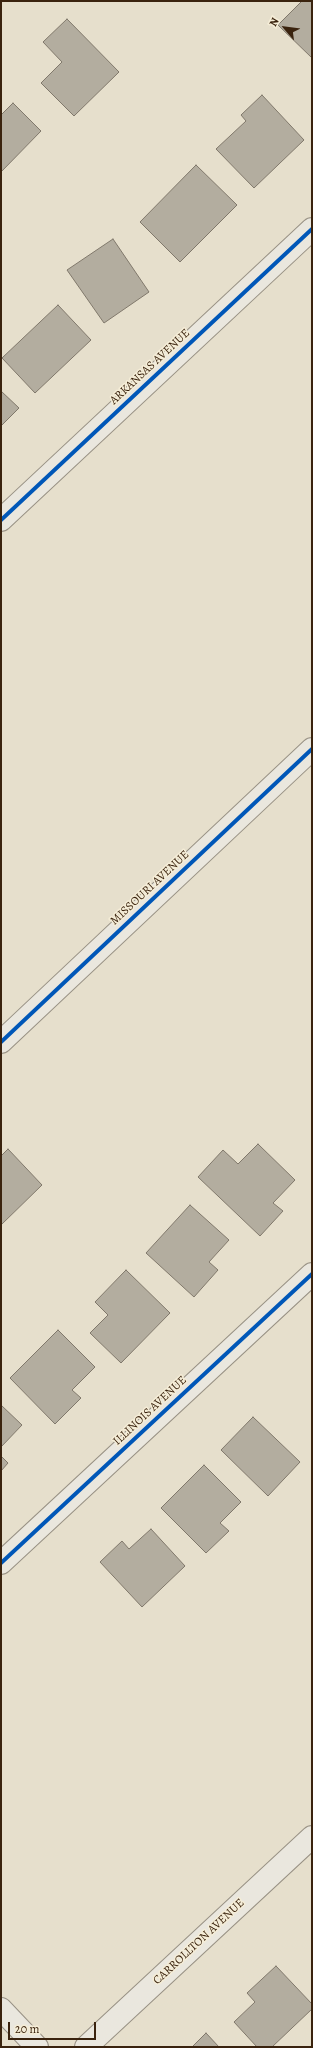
<!DOCTYPE html>
<html>
<head>
<meta charset="utf-8">
<style>
  body { margin:0 }
  #map { position:relative; width:313px; height:2048px; overflow:hidden; background:#e6dfcc; font-family:Alegreya,serif }
  canvas { display:block }
  .frame { position:absolute; inset:0; border:2px solid #3a230e; pointer-events:none }
  .north { position:absolute; left:265px; top:8px; width:40px; height:40px; -webkit-text-stroke:3px #f5edd7; paint-order:stroke; rotate:298deg; font-size:11px; font-weight:700; line-height:16px; text-align:center; color:#3a230e }
  .north::after { content:''; display:block; margin:auto; width:14px; height:18px; background:#3a230e; clip-path:polygon(50% 0,100% 100%,50% 72%,0 100%) }
  .scale { position:absolute; left:8px; top:2022px; width:88px; height:18px; box-sizing:border-box; border:2px solid #3a230e; border-top:0; padding-left:5px; font-size:12px; line-height:14px; white-space:nowrap; color:#3a230e; -webkit-text-stroke:3px #f5edd7; paint-order:stroke }
</style>
</head>
<body>
<div id="map">
<canvas width="313" height="2048"></canvas>
<div class="frame"></div>
<div class="north">N</div>
<div class="scale">20 m</div>
</div>
<script>
const c = document.querySelector('canvas').getContext('2d');
c.lineJoin = 'round';
function fill(path, color) { c.fillStyle = color; c.fill(path, 'evenodd'); }
const shape = rows => new Path2D(rows.map(r => 'M' + r).join(''));
function stroke(path, color, width, dash) { c.strokeStyle = color; c.lineWidth = width; c.lineCap = dash ? 'butt' : 'round'; c.setLineDash(dash || []); c.stroke(path); }
function label(font, color, halo, rows, align = 'center') {
  c.font = font + ' Alegreya,serif'; c.lineWidth = 3; c.setLineDash([]); c.textBaseline = 'middle'; c.strokeStyle = halo; c.fillStyle = color; for (const [text, x, y, turn = 0] of rows) {
    c.save(); c.translate(x, y); c.rotate((+turn || 0) * Math.PI / 180); c.textAlign = isNaN(turn) ? turn : align; if (halo) c.strokeText(text, 0, 0); c.fillText(text, 0, 0); c.restore();
  }
}
const building = shape([
  [302,1,312,1,312,58,278,25,302,1],
  [67,19,119,72,74,116,41,83,62,62,43,42,67,19],
  [262,95,304,140,254,188,216,149,246,121,241,115,262,95],
  [13,103,41,131,1,172,1,115,13,103],
  [196,165,237,205,180,262,140,222,196,165],
  [113,239,149,292,104,323,67,270,113,239],
  [58,305,91,340,35,393,2,358,58,305],
  [1,391,19,408,1,426,1,391],
  [258,1144,295,1180,273,1203,283,1211,260,1236,198,1177,223,1150,238,1164,258,1144],
  [8,1149,42,1185,1,1225,1,1156,8,1149],
  [190,1205,229,1240,209,1262,218,1270,194,1297,146,1253,190,1205],
  [126,1270,170,1313,121,1363,90,1333,108,1315,95,1302,126,1270],
  [58,1330,95,1367,72,1390,81,1398,55,1424,10,1378,58,1330],
  [1,1405,22,1425,1,1447,1,1405],
  [253,1417,300,1462,268,1496,221,1450,253,1417],
  [1,1456,8,1463,1,1471,1,1456],
  [204,1465,241,1502,220,1523,229,1531,206,1553,161,1508,204,1465],
  [151,1529,185,1566,142,1607,100,1562,122,1541,129,1549,151,1529],
  [276,1966,312,2004,312,2009,272,2047,257,2047,234,2022,255,2002,247,1993,276,1966],
  [206,2033,219,2047,192,2047,206,2033]
]);
const minor = shape([
  [1,520,312,229],
  [1,1042,312,749],
  [1,1563,312,1274],
  [1,2009,37,2047],
  [86,2047,312,1837]
]);
const cycleway = shape([
  [1,520,312,229],
  [1,1042,312,749],
  [1,1563,312,1274]
]);
const streetNames = [
  ["ARKANSAS AVENUE",150,367,-43],
  ["MISSOURI AVENUE",150,888,-43],
  ["ILLINOIS AVENUE",150,1411,-43],
  ["CARROLLTON AVENUE",199,1942,-43]
];
fill(building, '#b3ad9f');
stroke(building, '#80786b', 1);
stroke(minor, '#989184', 24);
stroke(minor, '#eae7de', 22);
stroke(cycleway, '#0057b8', 4);
label('12px', '#3a230e', '#f5edd7', streetNames);
</script>
</body>
</html>
